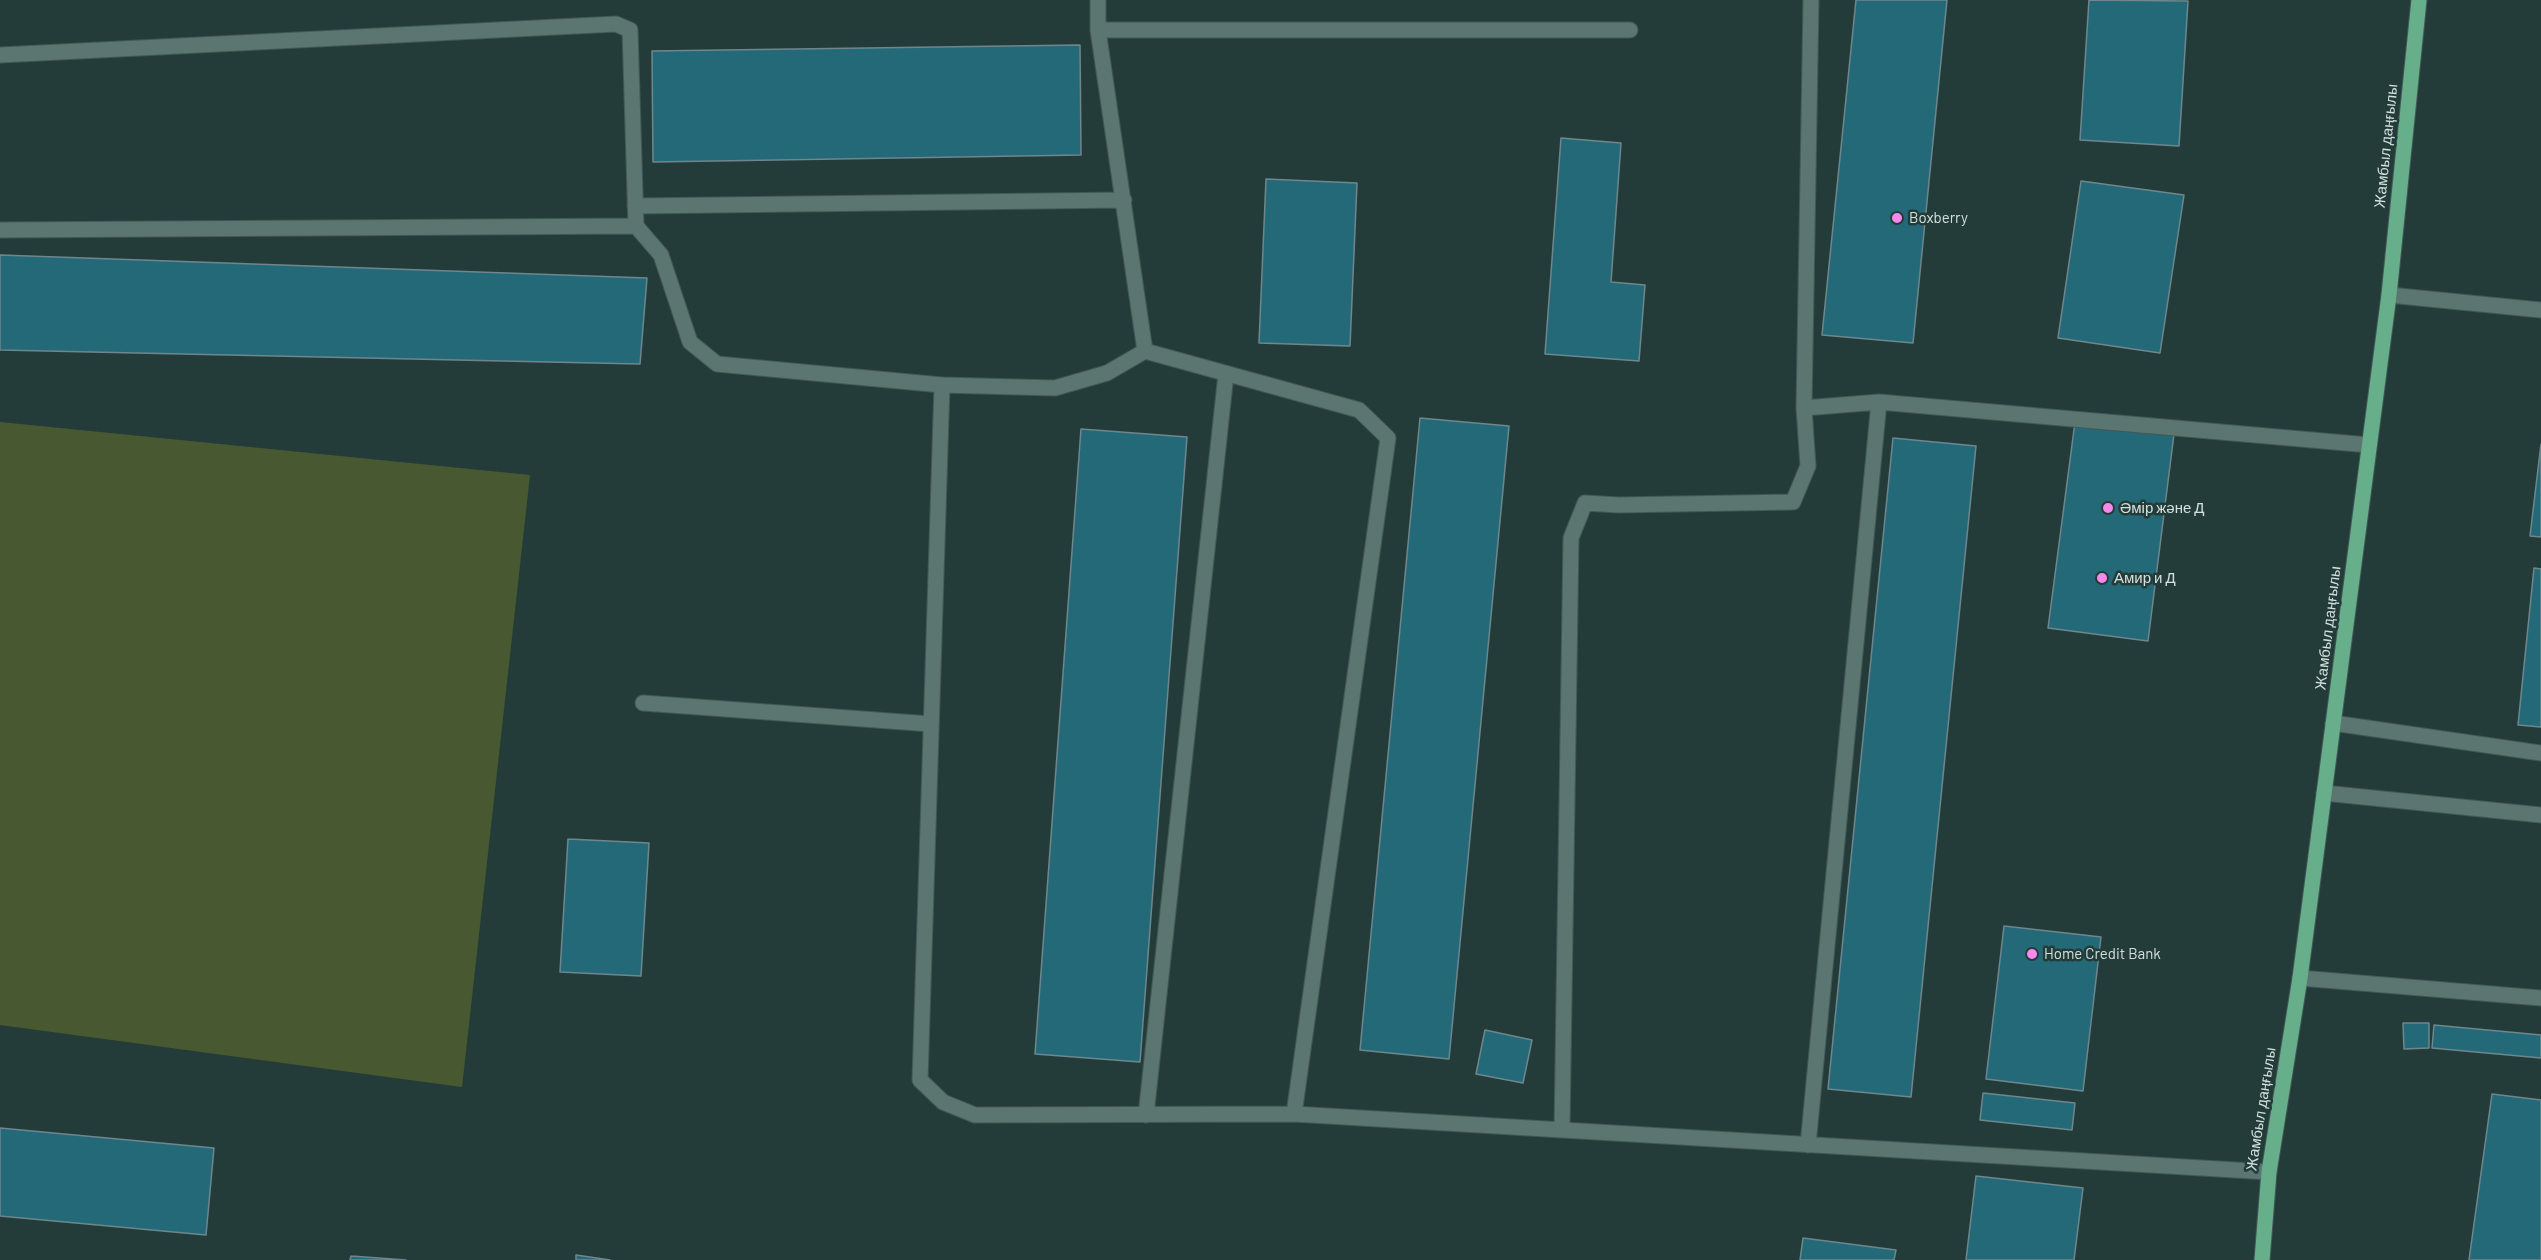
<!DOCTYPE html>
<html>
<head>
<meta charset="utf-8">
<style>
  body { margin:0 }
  canvas { display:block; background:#243c39 }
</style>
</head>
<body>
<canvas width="2541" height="1260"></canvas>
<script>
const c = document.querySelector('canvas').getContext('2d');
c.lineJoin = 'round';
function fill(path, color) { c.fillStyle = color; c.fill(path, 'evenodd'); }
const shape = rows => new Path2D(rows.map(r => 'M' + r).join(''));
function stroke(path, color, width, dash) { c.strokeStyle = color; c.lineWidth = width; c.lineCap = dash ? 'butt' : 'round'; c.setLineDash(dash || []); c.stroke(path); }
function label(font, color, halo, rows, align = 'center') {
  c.font = font + ' Barlow,sans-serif'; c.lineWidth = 5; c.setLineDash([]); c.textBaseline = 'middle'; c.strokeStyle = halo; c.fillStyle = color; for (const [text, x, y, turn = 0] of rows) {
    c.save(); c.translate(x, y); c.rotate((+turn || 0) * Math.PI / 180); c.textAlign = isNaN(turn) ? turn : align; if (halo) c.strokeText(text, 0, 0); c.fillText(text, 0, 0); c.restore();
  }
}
const green = shape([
  [0,422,530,475,462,1087,0,1025]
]);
const building = shape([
  [1856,0,1947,0,1913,343,1822,335,1856,0],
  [2089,0,2188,1,2179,146,2080,140,2089,0],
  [1080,45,1081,155,653,162,652,51,1080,45],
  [1561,138,1621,143,1611,282,1645,285,1639,361,1545,354,1561,138],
  [1266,179,1357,183,1350,346,1259,343,1266,179],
  [2081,181,2184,195,2160,353,2058,338,2081,181],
  [0,255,647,278,640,364,0,350,0,255],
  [1420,418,1509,426,1449,1059,1360,1050,1420,418],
  [2075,422,2174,434,2148,641,2048,628,2075,422],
  [1081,429,1187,437,1140,1062,1035,1054,1081,429],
  [1893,438,1976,446,1911,1097,1828,1089,1893,438],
  [2541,444,2541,537,2530,536,2541,444],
  [2534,568,2541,569,2541,727,2518,725,2534,568],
  [568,839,649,843,641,976,560,972,568,839],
  [2004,926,2101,937,2083,1091,1986,1079,2004,926],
  [2403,1023,2429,1023,2429,1048,2404,1049,2403,1023],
  [2434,1025,2541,1035,2541,1058,2432,1048,2434,1025],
  [1485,1030,1532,1040,1523,1083,1476,1074,1485,1030],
  [1983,1093,2075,1103,2072,1130,1980,1120,1983,1093],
  [2492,1094,2541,1100,2541,1260,2469,1260,2492,1094],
  [0,1128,214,1148,206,1235,0,1216,0,1128],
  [1976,1176,2083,1188,2074,1260,1966,1260,1976,1176],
  [1803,1238,1896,1250,1894,1260,1800,1260,1803,1238],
  [576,1255,610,1260,576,1260,576,1255],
  [351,1256,406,1260,350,1260,351,1256]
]);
const minor = shape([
  [1098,30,1630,30],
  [0,55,616,24,630,30,636,226],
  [635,206,1124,200],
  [0,230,636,226,661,255,690,342,717,364,942,385,920,1080,943,1102,975,1115,1294,1114,2269,1172],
  [2389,295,2541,310],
  [1145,351,1359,410,1388,438,1294,1114],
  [942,385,1055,388,1107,373,1145,351,1098,30,1098,0],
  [1804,408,1811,0],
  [643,703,931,724],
  [2333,723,2541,753],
  [2324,793,2541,815],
  [2300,978,2541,998],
  [1146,1115,1226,374],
  [1562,1130,1571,538,1585,503,1619,505,1793,502,1808,466,1804,408,1879,402,2369,445],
  [1808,1145,1879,402]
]);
const major = shape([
  [2262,1260,2269,1172,2300,978,2389,295,2419,0]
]);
const markers = [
  [1897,218,6,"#f788ec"],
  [2108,508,6,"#f788ec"],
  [2102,578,6,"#f788ec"],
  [2032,954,6,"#f788ec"]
];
const streetNames = [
  ["Жамбыл даңғылы",2386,146,-84],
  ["Жамбыл даңғылы",2328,628,-83],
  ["Жамбыл даңғылы",2261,1109,-81]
];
const poiNames = [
  ["Boxberry",1909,218],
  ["Әмір және Д",2120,508],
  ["Амир и Д",2114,578],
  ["Home Credit Bank",2044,954]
];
fill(green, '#485931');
fill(building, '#236978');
stroke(building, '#6e878e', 1.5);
stroke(minor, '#435856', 17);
stroke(major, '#435856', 17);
stroke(minor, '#5b7571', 15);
stroke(major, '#67af8a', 15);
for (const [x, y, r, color] of markers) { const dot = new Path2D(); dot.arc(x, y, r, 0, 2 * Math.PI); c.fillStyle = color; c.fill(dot); stroke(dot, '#243c39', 2); }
label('15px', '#d2e0de', '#243c39', streetNames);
label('15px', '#d2e0de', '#243c39', poiNames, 'left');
</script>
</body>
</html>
